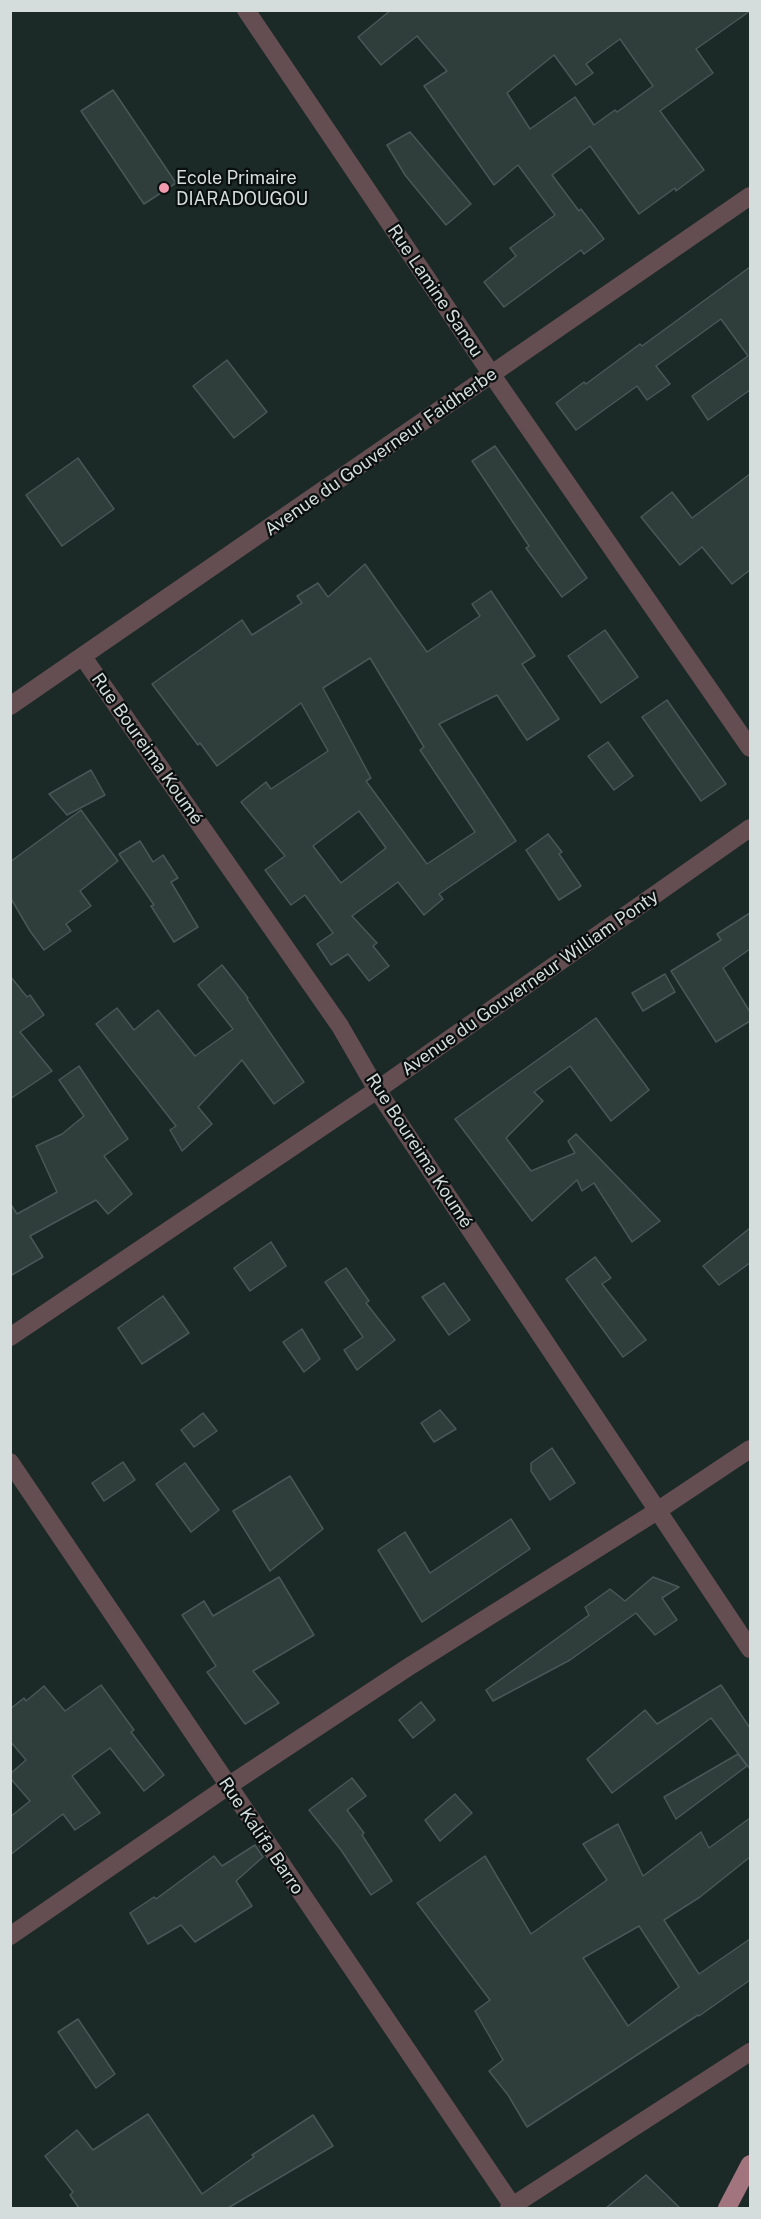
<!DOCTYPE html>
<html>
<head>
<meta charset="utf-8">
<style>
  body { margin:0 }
  #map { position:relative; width:761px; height:2219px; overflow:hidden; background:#1b2927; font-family:"Public Sans",sans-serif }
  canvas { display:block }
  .frame { position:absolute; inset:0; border:12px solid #d5dddc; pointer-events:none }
</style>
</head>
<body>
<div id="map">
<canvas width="761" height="2219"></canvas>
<div class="frame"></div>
</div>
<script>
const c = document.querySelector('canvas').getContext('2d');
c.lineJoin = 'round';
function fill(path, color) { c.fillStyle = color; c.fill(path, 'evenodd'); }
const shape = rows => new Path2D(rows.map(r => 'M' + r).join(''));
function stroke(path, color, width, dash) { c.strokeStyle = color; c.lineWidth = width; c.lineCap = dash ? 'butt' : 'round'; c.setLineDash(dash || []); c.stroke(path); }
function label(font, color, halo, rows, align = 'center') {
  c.font = font + ' "Public Sans",sans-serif'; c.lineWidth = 4.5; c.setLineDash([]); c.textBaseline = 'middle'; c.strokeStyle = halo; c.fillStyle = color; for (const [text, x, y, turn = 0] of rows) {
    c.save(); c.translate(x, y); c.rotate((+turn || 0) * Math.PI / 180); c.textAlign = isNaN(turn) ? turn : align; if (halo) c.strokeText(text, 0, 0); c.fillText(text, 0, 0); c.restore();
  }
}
const building = shape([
  [391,10,750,10,750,11,696,49,713,73,660,111,704,170,676,191,675,188,639,214,590,146,552,175,579,211,581,209,604,239,584,254,581,250,504,307,484,282,516,256,510,248,555,215,518,165,494,185,424,86,447,71,417,36,381,65,358,37,391,10],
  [620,39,653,86,617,112,615,110,594,125,575,97,530,129,507,93,554,55,576,85,593,73,586,64,620,39],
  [113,90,176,183,144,204,81,111,113,90],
  [410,132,471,204,446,225,405,175,387,145,410,132],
  [750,267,750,390,708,420,692,396,748,356,721,319,656,366,670,384,647,400,637,386,576,430,556,403,584,382,586,384,640,344,642,346,750,267],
  [227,360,267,412,234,438,193,386,227,360],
  [495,446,587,578,562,597,526,548,529,546,472,461,495,446],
  [78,458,114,509,62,546,26,495,78,458],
  [750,474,750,570,732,584,702,547,680,565,641,517,672,492,692,518,750,474],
  [365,564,427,652,480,616,472,604,491,591,535,656,522,664,559,719,527,740,497,695,439,724,516,841,439,894,443,899,424,915,398,882,352,916,377,943,373,946,389,966,369,981,348,954,331,965,317,944,333,933,305,895,291,905,265,870,285,856,241,802,266,782,271,789,328,751,301,703,217,766,200,743,198,745,152,684,242,620,252,635,302,603,297,596,318,583,328,597,365,564],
  [370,658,424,747,420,750,475,832,427,864,366,781,371,778,323,688,370,658],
  [359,811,386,848,341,883,313,846,359,811],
  [605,630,638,677,601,703,568,656,605,630],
  [667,700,726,784,701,801,642,717,667,700],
  [608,742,633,776,614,790,588,756,608,742],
  [91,770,105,795,67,815,49,794,91,770],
  [81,810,118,861,80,891,91,906,66,924,71,931,44,950,30,931,10,897,10,862,81,810],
  [548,834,562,852,559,854,581,886,559,900,526,850,548,834],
  [140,841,153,862,163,855,178,878,171,882,198,927,174,942,151,906,154,905,119,854,140,841],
  [750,913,750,949,723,968,750,1012,750,1021,716,1042,671,971,721,940,717,934,750,913],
  [222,965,248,998,247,999,304,1082,274,1104,242,1060,198,1107,212,1124,182,1151,170,1130,176,1126,96,1024,117,1008,134,1030,158,1010,195,1056,233,1029,198,985,222,965],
  [665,974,675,992,643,1011,632,993,665,974],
  [10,976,27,997,30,995,44,1015,20,1032,52,1071,10,1099,10,976],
  [596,1018,649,1090,611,1121,570,1066,534,1092,543,1101,506,1138,531,1171,575,1153,568,1141,576,1134,660,1221,632,1242,594,1183,582,1191,577,1180,532,1221,455,1119,596,1018],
  [79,1066,128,1139,104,1156,132,1194,108,1214,96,1200,30,1236,43,1257,10,1276,10,1203,17,1214,57,1192,36,1146,62,1134,84,1116,59,1080,79,1066],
  [750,1228,750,1263,719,1285,703,1266,750,1228],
  [271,1242,286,1266,250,1291,234,1268,271,1242],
  [595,1257,611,1278,602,1284,646,1340,623,1357,566,1279,595,1257],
  [346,1268,369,1301,366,1303,395,1340,357,1370,344,1350,363,1337,325,1282,346,1268],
  [444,1283,470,1320,449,1335,422,1297,444,1283],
  [163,1296,189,1333,142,1364,118,1328,163,1296],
  [302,1329,320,1359,304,1372,283,1342,302,1329],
  [440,1410,456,1429,434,1442,421,1423,440,1410],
  [203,1413,217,1431,194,1447,181,1430,203,1413],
  [552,1448,575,1483,550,1500,531,1471,531,1463,552,1448],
  [123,1462,135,1480,104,1501,92,1483,123,1462],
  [185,1463,219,1510,191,1532,156,1484,185,1463],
  [290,1476,323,1529,270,1571,233,1511,290,1476],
  [511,1519,530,1549,422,1622,378,1550,405,1532,430,1573,511,1519],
  [279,1577,314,1635,253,1671,279,1703,245,1724,207,1672,216,1666,182,1615,204,1601,213,1616,279,1577],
  [653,1577,679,1587,662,1598,677,1620,655,1635,636,1613,570,1660,493,1701,486,1690,589,1615,585,1607,610,1589,625,1601,653,1577],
  [101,1685,134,1730,131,1732,164,1775,144,1791,110,1748,72,1776,100,1813,75,1830,63,1814,10,1855,10,1817,30,1801,10,1778,10,1774,26,1760,10,1741,10,1709,24,1698,26,1701,44,1686,65,1711,101,1685],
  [721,1685,750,1728,750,1769,711,1718,612,1793,587,1759,645,1710,657,1724,721,1685],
  [421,1702,435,1720,413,1738,399,1720,421,1702],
  [738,1754,747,1766,676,1819,664,1797,738,1754],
  [352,1778,366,1796,347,1810,364,1833,362,1835,392,1881,371,1895,341,1850,309,1810,352,1778],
  [455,1794,472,1813,440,1841,425,1820,455,1794],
  [750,1818,750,1857,700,1897,664,1920,699,1974,750,1939,750,1980,699,2016,698,2015,527,2127,508,2095,489,2071,503,2060,475,2011,490,2000,417,1903,485,1856,531,1934,607,1880,583,1844,618,1824,643,1876,701,1832,709,1848,750,1818],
  [639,1926,679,1987,628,2026,583,1958,639,1926],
  [255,1845,263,1857,236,1881,252,1906,195,1942,181,1925,148,1944,130,1913,154,1897,156,1899,214,1856,222,1866,255,1845],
  [78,2019,115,2074,96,2088,58,2032,78,2019],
  [148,2114,202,2194,254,2157,252,2155,313,2115,333,2146,228,2208,79,2208,70,2195,73,2192,45,2156,77,2130,93,2150,148,2114],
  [646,2175,680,2208,606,2208,646,2175]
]);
const street = shape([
  [246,10,492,375,750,748],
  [83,657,340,1026,377,1090,750,1649],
  [10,706,750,196],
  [10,1337,377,1090,750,828],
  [10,1462,514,2208],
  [10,1936,228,1786,413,1664,657,1511,750,1449],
  [509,2208,750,2052]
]);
const primary = shape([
  [727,2208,750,2164]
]);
const markers = [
  [164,188,6,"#f29aae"]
];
const poiNames = [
  ["Ecole Primaire",176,178],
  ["DIARADOUGOU",176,199]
];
const streetNames = [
  ["Rue Lamine Sanou",435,291,56],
  ["Avenue du Gouverneur Faidherbe",381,452,-35],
  ["Rue Boureima Koumé",147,749,55],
  ["Avenue du Gouverneur William Ponty",530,983,-35],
  ["Rue Boureima Koumé",419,1151,57],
  ["Rue Kalifa Barro",261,1836,56]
];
fill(building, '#2f3d3b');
stroke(building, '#495857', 1.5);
stroke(street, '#644e52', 18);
stroke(primary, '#a1747e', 18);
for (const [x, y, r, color] of markers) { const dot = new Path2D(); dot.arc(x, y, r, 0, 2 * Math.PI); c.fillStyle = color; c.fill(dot); stroke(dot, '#0a100f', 2); }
label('18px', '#d5dddc', '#0a100f', poiNames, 'left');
label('18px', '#d5dddc', '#0a100f', streetNames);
</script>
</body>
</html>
